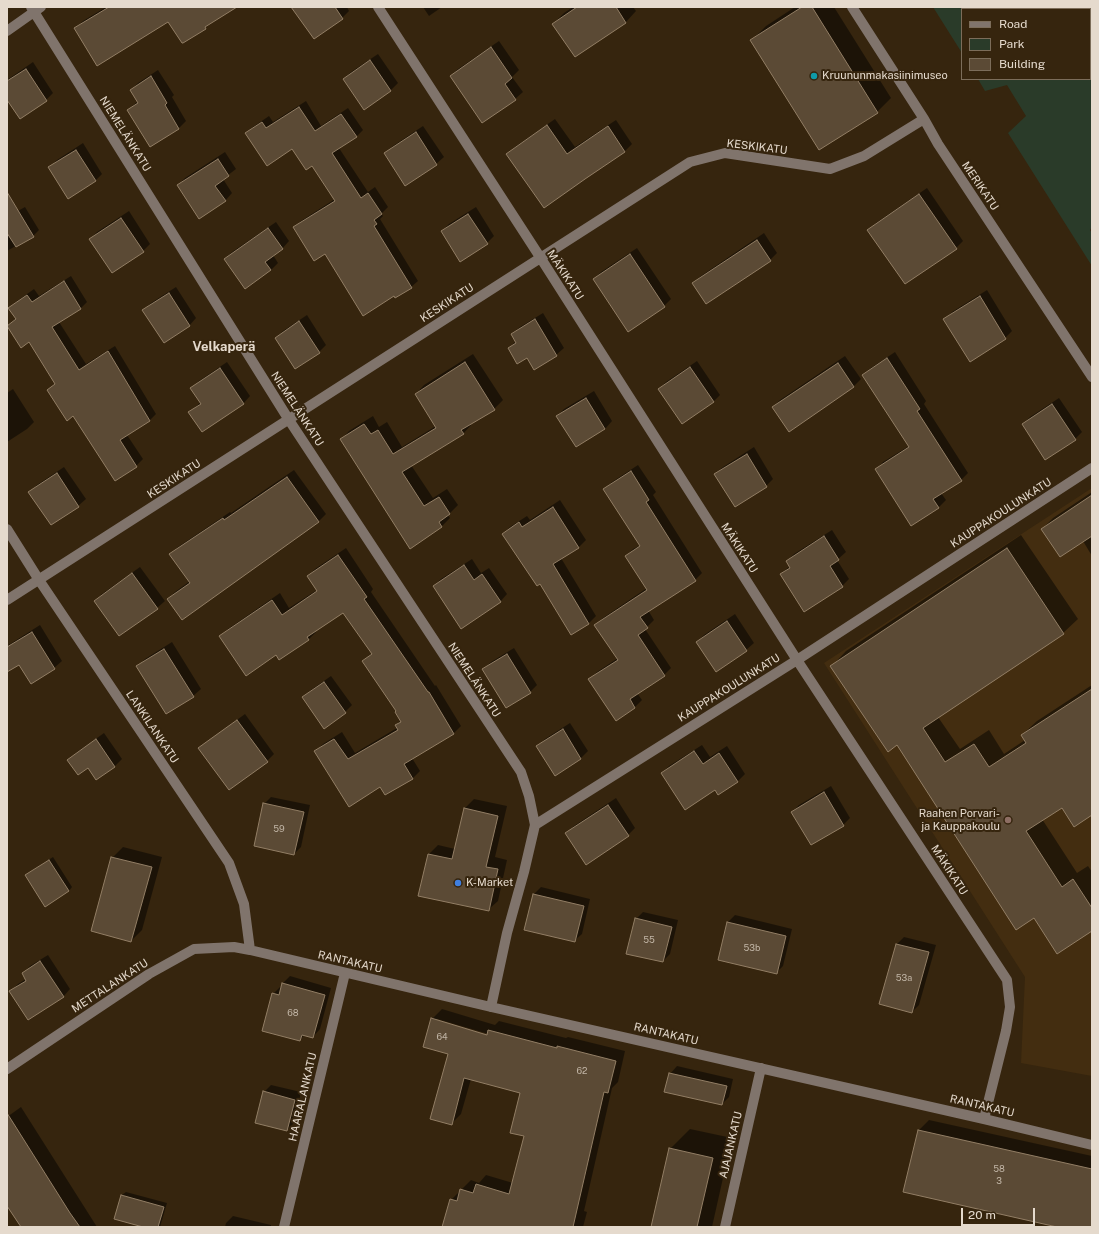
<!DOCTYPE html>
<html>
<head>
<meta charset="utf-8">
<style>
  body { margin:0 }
  #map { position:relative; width:1099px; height:1234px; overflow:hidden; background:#36250e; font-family:"Public Sans",sans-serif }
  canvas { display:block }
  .frame { position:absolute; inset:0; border:8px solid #e5dacd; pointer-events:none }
  .legend { position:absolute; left:961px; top:8px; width:130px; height:72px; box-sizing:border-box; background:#36250e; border:1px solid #7c6d5a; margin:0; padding:5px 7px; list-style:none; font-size:12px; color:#e5dacd }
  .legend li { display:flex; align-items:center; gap:8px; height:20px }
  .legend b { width:20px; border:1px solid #7c6d5a }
  .scale { position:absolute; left:961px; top:1208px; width:74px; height:18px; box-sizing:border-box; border:2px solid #e5dacd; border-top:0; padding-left:5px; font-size:12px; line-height:14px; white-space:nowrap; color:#e5dacd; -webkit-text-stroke:3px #36250e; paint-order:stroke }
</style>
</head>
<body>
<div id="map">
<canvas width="1099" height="1234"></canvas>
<div class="frame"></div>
<ul class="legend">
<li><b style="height:5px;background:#80746c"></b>Road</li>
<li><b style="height:11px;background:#2a3b29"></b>Park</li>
<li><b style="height:11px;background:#5b4a35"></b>Building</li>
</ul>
<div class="scale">20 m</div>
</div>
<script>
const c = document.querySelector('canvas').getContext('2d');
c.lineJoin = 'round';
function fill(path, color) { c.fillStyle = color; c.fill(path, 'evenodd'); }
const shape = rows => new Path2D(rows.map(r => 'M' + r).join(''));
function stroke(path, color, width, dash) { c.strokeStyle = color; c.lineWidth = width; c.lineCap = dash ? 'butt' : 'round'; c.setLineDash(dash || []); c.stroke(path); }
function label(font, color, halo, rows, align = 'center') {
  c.font = font + ' "Public Sans",sans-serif'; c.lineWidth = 4; c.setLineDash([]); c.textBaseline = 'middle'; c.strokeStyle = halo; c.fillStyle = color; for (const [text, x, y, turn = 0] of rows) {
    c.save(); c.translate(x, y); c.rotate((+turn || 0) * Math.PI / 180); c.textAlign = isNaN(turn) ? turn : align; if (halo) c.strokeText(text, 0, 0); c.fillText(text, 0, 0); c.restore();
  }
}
const built = shape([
  [1092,488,1092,1076,1021,1063,1025,977,824,663]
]);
const green = shape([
  [933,7,1092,7,1092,227,1090,230,1092,233,1092,266,1008,133,1026,116,1007,85,985,91,978,79,1090,79,1090,9,962,9,962,53]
]);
const shadow = shape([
  [106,7,234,7,212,21,205,28,169,20,76,28,83,21],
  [294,7,347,7,349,11,342,18],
  [423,7,442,7,429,16],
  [573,7,633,7,636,11,626,22,575,56,553,24,564,13],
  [795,7,834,7,891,98,877,112,752,40,766,26],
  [499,41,519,70,512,77,523,92,515,99,451,76,458,69],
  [378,54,398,83,391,90,364,109,344,79,351,72],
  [33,62,53,93,46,100,20,117,7,98,7,80],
  [158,70,174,95,172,97,186,121,179,128,150,146,128,110,138,101,131,90,138,83],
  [306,101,321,126,348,108,363,130,356,137,339,148,368,192,375,187,388,207,381,214,383,216,380,219,418,281,411,287,325,253,294,228,301,221,335,199,313,164,292,147,246,133,253,127,269,116,273,122],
  [555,119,575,147,616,120,632,144,625,151,584,178,507,154,515,147],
  [423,126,444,157,436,164,385,153,393,146],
  [83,143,102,174,95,181,50,167,57,160],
  [225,152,236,169,223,179,232,193,225,201,178,185,185,178],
  [927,188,963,241,956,248,869,230,876,223],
  [25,207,39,230,33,236,7,251,7,217],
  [476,207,494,236,487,243,442,231,449,224],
  [129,211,150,244,143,251,112,272,90,239,97,232],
  [276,222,289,241,282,249,273,255,278,263,271,270,225,259,232,252],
  [764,233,777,253,770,260,693,283,701,276],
  [637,248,671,299,664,306,594,279,601,272],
  [71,276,87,302,81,308,59,322,86,364,115,346,156,414,149,421,127,435,143,459,136,466,115,479,74,415,48,390,55,383,29,341,8,326,16,318,9,308,16,302,34,289,39,296],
  [176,287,196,318,189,326,144,310,151,303],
  [987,290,1012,331,1005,338,945,320,952,312],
  [543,313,564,348,556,355,535,368,528,356,509,348,516,341,512,334,520,327],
  [307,315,326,345,319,352,276,338,283,331],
  [895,352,926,401,924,404,968,473,961,480,941,493,946,500,939,507,876,470,883,462,909,446,863,375,871,368],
  [473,354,503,400,494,409,470,423,471,425,463,434,411,465,433,498,447,489,458,505,448,515,450,518,441,527,341,440,349,431,373,416,379,427,387,422,402,447,436,426,416,394,424,385],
  [845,356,861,379,854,386,789,431,773,407,780,400],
  [697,361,720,395,713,402,659,389,666,382],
  [227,362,250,396,243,404,190,412,201,402,192,388,199,381],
  [13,389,34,422,27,429,7,442,7,393],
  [594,391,612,421,605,429,557,416,564,409],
  [1059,398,1082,432,1075,439,1023,424,1030,417],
  [754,447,773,479,766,486,715,474,723,467],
  [638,465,656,492,653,495,702,573,695,580,648,610,654,620,645,629,671,668,664,675,637,693,642,700,635,707,616,719,590,679,597,672,618,658,596,625,603,618,647,588,626,556,633,549,641,545,605,489,612,482],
  [64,467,86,499,78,506,30,492,37,485],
  [294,470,326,514,319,521,182,619,168,599,175,592,190,581,171,554,178,547,230,512,231,513],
  [1092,492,1092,556,1083,541,1042,529,1053,518],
  [560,500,586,540,578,548,561,558,596,616,589,623,572,634,540,583,503,534,510,527,527,516,530,520],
  [832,530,846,552,837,560,849,579,842,586,781,574,790,566,787,561,794,554],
  [1021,535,1078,619,1063,633,938,717,960,749,989,730,1004,754,1025,740,1022,735,1037,721,1092,685,1092,814,1062,806,1042,819,1077,873,1088,866,1092,872,1092,930,1034,917,897,744,832,666,846,651],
  [346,548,373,589,371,592,435,686,436,685,461,726,453,734,412,758,420,771,413,778,386,794,380,785,315,752,323,744,342,732,355,753,397,728,396,725,401,720,398,711,363,661,373,652,344,611,315,631,316,632,309,639,279,658,277,654,221,636,228,629,280,593,289,608,317,590,308,576,315,569],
  [472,559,481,573,489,568,507,594,500,602,434,586,441,579],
  [140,567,165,601,157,608,120,635,95,601,102,594],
  [735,614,754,643,746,650,716,670,697,642,704,635],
  [40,625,62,661,54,668,7,661,7,646],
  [172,642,201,689,193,696,167,713,138,666,145,659],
  [514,648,537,685,530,692,484,669,491,662],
  [331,676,352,705,345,712,303,697,311,690],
  [245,714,274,754,267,761,200,749,207,742],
  [570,723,588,751,580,759,538,746,545,739],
  [104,733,122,759,115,766,96,779,88,767,69,760,76,753],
  [702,745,710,757,727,746,745,774,738,781,718,793,715,789,662,773,669,766],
  [831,786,850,818,843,825,792,812,799,805],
  [271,797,310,805,301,847,294,854,264,804],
  [616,798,635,828,628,835,566,834,574,826],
  [474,799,507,806,495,857,507,860,498,901,488,910,429,854,438,845,455,849,465,808],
  [123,847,162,857,142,930,131,941,112,858],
  [53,857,72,887,69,891,30,872],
  [541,887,590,899,582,934,574,941,525,929,534,894],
  [643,912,678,920,670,954,663,961,636,919],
  [735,915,792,929,783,966,776,973,728,922],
  [904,937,936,945,919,1005,912,1012,897,944],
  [48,955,70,989,63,997,11,991,18,984,26,979,23,974,30,966],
  [290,976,331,988,320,1029,313,1037,305,1034,300,1040,273,994,280,987,282,987,283,983],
  [442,1009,495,1025,499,1021,566,1038,568,1037,625,1051,618,1082,612,1088,584,1211,587,1212,583,1227,443,1227,451,1200,471,1180,479,1183,486,1175,513,1183,525,1135,522,1092,471,1079,461,1114,451,1124,449,1054,432,1019],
  [437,1019,492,1035,492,1037,437,1021],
  [677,1066,733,1079,729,1097,722,1104,670,1074],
  [271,1085,301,1092,294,1123,287,1130,264,1092],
  [21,1107,97,1227,22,1227,7,1204,7,1117],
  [929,1120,1092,1156,1092,1227,1053,1227,1054,1225,919,1130],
  [690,1129,732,1138,712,1227,652,1227,670,1149],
  [126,1192,167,1203,160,1227,147,1227,116,1218,122,1195],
  [233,1216,271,1225,271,1227,225,1227,226,1223]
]);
const building = shape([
  [109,7,237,7,205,27,206,29,183,43,182,43,168,22,97,66,74,28,109,7],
  [291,7,335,7,343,19,314,39,291,7],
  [577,7,616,7,626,23,575,57,552,24,577,7],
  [802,7,812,7,878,113,819,150,750,40,802,7],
  [491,47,512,78,505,84,516,100,482,123,450,76,491,47],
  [370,60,391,91,364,110,343,79,370,60],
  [26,69,47,101,20,119,7,100,7,81,26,69],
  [151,76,167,103,165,105,179,129,150,147,127,110,138,103,130,90,151,76],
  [299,107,315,131,341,114,357,137,332,153,361,198,368,193,382,214,374,220,377,224,374,226,412,288,395,298,394,296,363,316,325,254,314,261,293,227,335,201,312,166,306,170,292,149,267,166,245,133,262,122,266,128,299,107],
  [547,125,567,154,608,126,625,152,585,179,544,208,506,154,547,125],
  [416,132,437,165,405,186,384,153,416,132],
  [76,150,96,181,68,199,48,167,76,150],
  [218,159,229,176,215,186,226,201,199,219,177,185,218,159],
  [7,192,34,237,16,247,7,233,7,192],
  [919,194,957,249,905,284,867,230,919,194],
  [468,214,488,244,460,262,441,231,468,214],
  [121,218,144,252,112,273,89,239,121,218],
  [268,228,283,249,265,262,271,270,245,289,224,259,268,228],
  [757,240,771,261,706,304,692,283,757,240],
  [630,254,665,307,628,332,593,279,630,254],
  [64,281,81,309,52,327,79,370,108,351,150,421,120,440,137,467,115,481,73,416,67,421,47,390,55,384,29,342,21,348,7,326,16,319,8,308,27,295,32,302,64,281],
  [169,293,190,326,164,343,142,310,169,293],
  [980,296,1006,339,970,362,943,319,980,296],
  [535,319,557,356,534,370,527,358,517,364,508,348,516,343,511,334,535,319],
  [299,321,320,353,295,369,275,338,299,321],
  [887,358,920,409,917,411,962,481,933,499,939,508,911,526,875,469,909,447,862,375,887,358],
  [465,362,495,410,461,430,464,434,402,472,424,506,439,497,450,514,439,522,442,527,410,549,340,439,364,424,371,434,378,430,393,454,436,428,415,394,465,362],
  [838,363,854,387,789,432,772,407,838,363],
  [690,367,714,402,682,424,658,389,690,367],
  [220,368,244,404,202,432,188,412,201,404,190,388,220,368],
  [586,398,605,429,576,447,556,416,586,398],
  [1052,404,1076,440,1045,460,1022,424,1052,404],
  [747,454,767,487,735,507,714,474,747,454],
  [631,471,649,500,646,502,696,581,640,617,648,628,638,635,665,676,630,699,635,708,616,721,588,679,618,660,594,625,647,590,625,556,640,546,603,489,631,471],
  [57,473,79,507,51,525,28,492,57,473],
  [287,477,319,522,182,620,167,599,190,583,169,554,223,518,224,520,287,477],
  [1092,495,1092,536,1060,557,1041,529,1092,495],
  [553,507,579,548,553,564,589,624,571,635,540,584,537,586,502,534,519,522,522,527,553,507],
  [824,536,839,560,830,566,843,587,804,612,780,574,790,568,786,561,824,536],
  [1007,548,1064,634,923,728,945,762,974,744,989,767,1026,743,1021,735,1092,689,1092,815,1074,827,1062,808,1026,831,1062,887,1073,879,1092,908,1092,931,1057,954,1034,918,1016,930,897,745,888,752,830,666,1007,548],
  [338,555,367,597,364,599,428,692,429,692,454,734,404,764,413,779,385,795,380,787,349,807,314,751,334,739,348,759,398,730,395,725,401,722,395,712,396,711,362,661,372,654,343,613,307,637,309,640,279,660,276,655,246,676,219,636,272,600,282,615,317,591,307,576,338,555],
  [464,565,474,580,482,574,501,602,461,629,433,586,464,565],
  [132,573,158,609,119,636,94,601,132,573],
  [727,621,747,651,716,672,696,642,727,621],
  [32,632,55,669,31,684,19,665,7,672,7,647,32,632],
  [164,649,194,697,166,714,136,666,164,649],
  [507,654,531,693,506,708,482,669,507,654],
  [324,682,346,713,324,729,302,697,324,682],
  [237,720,268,762,229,790,198,748,237,720],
  [563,729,581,759,555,776,536,746,563,729],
  [96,739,115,767,96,780,88,768,78,775,67,760,96,739],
  [694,751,703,764,719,753,738,782,718,795,715,790,685,810,661,773,694,751],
  [824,792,844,826,811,845,791,812,824,792],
  [263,803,304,812,294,855,254,846,263,803],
  [608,805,629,836,586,865,565,833,608,805],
  [464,808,498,816,486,867,498,869,489,911,418,896,428,854,452,859,464,808],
  [111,857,152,867,131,942,91,931,111,857],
  [49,860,69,891,45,907,25,875,49,860],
  [533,894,584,906,575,942,524,930,533,894],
  [635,918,672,927,663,962,626,954,635,918],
  [727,922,786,936,777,974,718,960,727,922],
  [896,944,929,952,912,1013,879,1004,896,944],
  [40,961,64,997,28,1020,9,991,26,981,22,973,40,961],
  [282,983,325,995,313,1038,302,1035,300,1041,262,1031,272,993,279,995,282,983],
  [431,1018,487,1035,488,1030,557,1048,557,1046,616,1061,608,1093,604,1092,573,1227,442,1227,450,1199,457,1201,460,1189,473,1193,476,1184,509,1194,524,1136,510,1133,520,1093,464,1078,452,1125,430,1119,448,1054,423,1047,431,1018],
  [669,1073,727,1086,722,1105,664,1092,669,1073],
  [263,1091,295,1100,287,1131,255,1123,263,1091],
  [7,1113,70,1213,80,1227,21,1227,7,1206,7,1113],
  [918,1130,1092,1169,1092,1227,1057,1227,903,1192,918,1130],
  [669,1148,713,1158,697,1227,651,1227,669,1148],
  [121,1195,164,1207,158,1227,143,1227,114,1219,121,1195]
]);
const minor = shape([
  [31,7,289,420,521,772,529,796,535,825],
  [378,7,540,257,797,660,1007,980,1010,1007,1006,1031,984,1119],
  [852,7,924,119,938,144,1092,377],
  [7,31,41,7],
  [7,529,39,580,229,863,244,904,250,950],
  [7,600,690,162,725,153,830,169,864,156,924,119],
  [491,1007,507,933,524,872,535,825,797,660,1092,468],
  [7,1069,149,974,194,949,234,947,250,950,491,1007,984,1119,1092,1145],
  [284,1227,345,973],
  [725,1227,761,1068]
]);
const markers = [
  [814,76,4,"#0f9aa8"],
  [1008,820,4,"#8d6e63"],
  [458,883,4,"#3f7fe0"]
];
const numberNames = [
  ["59",279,829],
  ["55",649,940],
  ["53b",752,948],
  ["53a",904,978],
  ["68",293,1013],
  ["64",442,1037],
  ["62",582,1071],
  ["58",999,1169],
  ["3",999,1181]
];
const poiNames = [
  ["Kruununmakasiinimuseo",822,76],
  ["Raahen Porvari-",1000,814,"right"],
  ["ja Kauppakoulu",1000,827,"right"],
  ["K-Market",466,883]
];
const streetNames = [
  ["NIEMELÄNKATU",125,134,58],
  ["KESKIKATU",757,147,7],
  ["MERIKATU",980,186,56],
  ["MÄKIKATU",565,275,57],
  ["KESKIKATU",447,303,-33],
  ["NIEMELÄNKATU",297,409,57],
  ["KESKIKATU",174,479,-33],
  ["KAUPPAKOULUNKATU",1001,513,-33],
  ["MÄKIKATU",739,548,57],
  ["NIEMELÄNKATU",474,680,57],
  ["KAUPPAKOULUNKATU",729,688,-32],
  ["LANKILANKATU",152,727,56],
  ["MÄKIKATU",949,870,57],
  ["RANTAKATU",350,962,13],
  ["METTALANKATU",110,986,-33],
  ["RANTAKATU",666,1034,13],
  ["HAARALANKATU",303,1097,-77],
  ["RANTAKATU",982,1106,13],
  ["AJAJANKATU",731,1145,-77]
];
const quarterNames = [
  ["Velkaperä",224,347]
];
fill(built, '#432d10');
fill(green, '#2a3b29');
fill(shadow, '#0007');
fill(building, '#5b4a35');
stroke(building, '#927e65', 1);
stroke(minor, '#80746c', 10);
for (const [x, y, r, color] of markers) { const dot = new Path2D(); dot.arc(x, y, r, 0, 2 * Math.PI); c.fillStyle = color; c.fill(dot); stroke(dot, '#36250e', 1.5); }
label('9px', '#c2b6a7', null, numberNames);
label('11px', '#e5dacd', '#36250e', poiNames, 'left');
label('11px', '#e5dacd', '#36250e', streetNames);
label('bold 13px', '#e5dacd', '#36250e', quarterNames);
</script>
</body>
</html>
